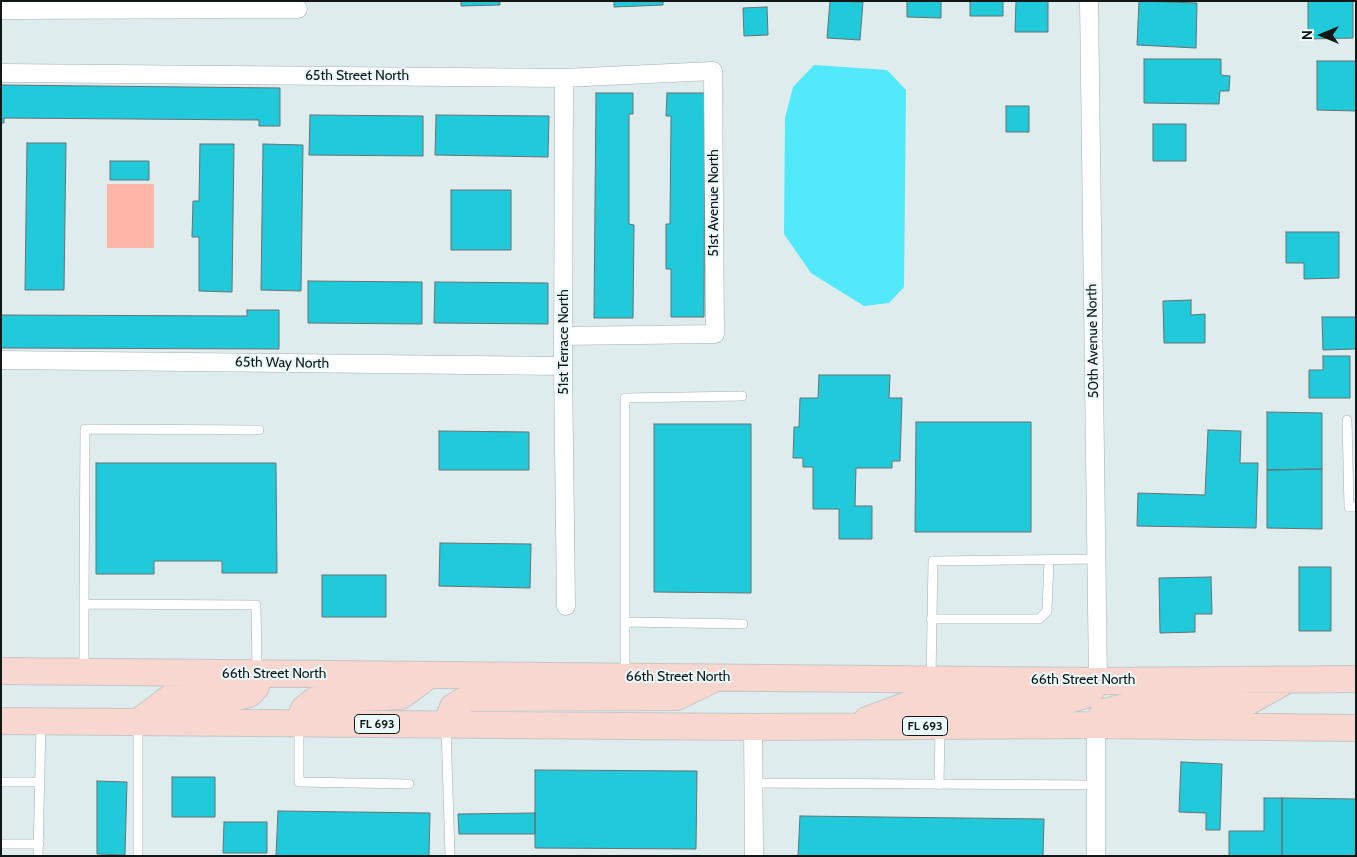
<!DOCTYPE html>
<html>
<head>
<meta charset="utf-8">
<style>
  body { margin:0 }
  #map { position:relative; width:1357px; height:857px; overflow:hidden; background:#deecee; font-family:Cabin,sans-serif }
  canvas { display:block }
  .frame { position:absolute; inset:0; border:2px solid #111617; pointer-events:none }
  .north { position:absolute; left:1297px; top:10px; width:50px; height:50px; -webkit-text-stroke:4px #ebf9fb; paint-order:stroke; rotate:270deg; font-size:14px; font-weight:700; line-height:20px; text-align:center; color:#111617 }
  .north::after { content:''; display:block; margin:auto; width:18px; height:22px; background:#111617; clip-path:polygon(50% 0,100% 100%,50% 72%,0 100%) }
</style>
</head>
<body>
<div id="map">
<canvas width="1357" height="857"></canvas>
<div class="frame"></div>
<div class="north">N</div>
</div>
<script>
const c = document.querySelector('canvas').getContext('2d');
c.lineJoin = 'round';
function fill(path, color) { c.fillStyle = color; c.fill(path, 'evenodd'); }
const shape = rows => new Path2D(rows.map(r => 'M' + r).join(''));
function stroke(path, color, width, dash) { c.strokeStyle = color; c.lineWidth = width; c.lineCap = dash ? 'butt' : 'round'; c.setLineDash(dash || []); c.stroke(path); }
function label(font, color, halo, rows, align = 'center') {
  c.font = font + ' Cabin,sans-serif'; c.lineWidth = 4; c.setLineDash([]); c.textBaseline = 'middle'; c.strokeStyle = halo; c.fillStyle = color; for (const [text, x, y, turn = 0] of rows) {
    c.save(); c.translate(x, y); c.rotate((+turn || 0) * Math.PI / 180); c.textAlign = isNaN(turn) ? turn : align; if (halo) c.strokeText(text, 0, 0); c.fillText(text, 0, 0); c.restore();
  }
}
const green = shape([
  [107,184,154,184,154,248,107,248]
]);
const water = shape([
  [814,65,887,70,906,90,904,287,889,303,864,306,811,273,784,234,785,118,793,87]
]);
const building = shape([
  [461,1,500,1,500,5,461,6,461,1],
  [614,1,663,1,663,5,614,7,614,1],
  [830,1,863,2,860,40,827,38,830,1],
  [907,1,941,1,941,18,907,17,907,1],
  [970,1,1003,1,1003,16,970,16,970,1],
  [1016,1,1048,1,1048,32,1015,32,1016,1],
  [1139,1,1197,3,1196,48,1137,45,1139,1],
  [1308,1,1353,1,1353,38,1308,39,1308,1],
  [767,7,768,35,744,36,743,8,767,7],
  [1144,59,1221,59,1221,75,1230,76,1229,91,1220,91,1219,104,1144,103,1144,59],
  [1317,61,1356,61,1356,111,1317,110,1317,61],
  [1,85,280,88,280,126,259,126,259,120,4,118,4,123,1,123,1,85],
  [596,93,633,93,633,114,629,114,629,224,634,225,633,318,594,318,596,93],
  [667,93,705,93,704,317,671,317,671,269,666,269,666,224,670,224,671,116,666,116,667,93],
  [1006,106,1029,106,1029,132,1006,132,1006,106],
  [310,115,423,116,423,156,309,155,310,115],
  [436,115,549,116,548,157,435,155,436,115],
  [1153,124,1186,124,1186,161,1153,161,1153,124],
  [27,143,66,143,64,290,25,290,27,143],
  [200,144,234,144,232,292,199,291,199,237,192,237,193,201,199,201,200,144],
  [263,144,303,145,301,291,261,290,263,144],
  [110,161,149,161,149,180,110,180,110,161],
  [451,190,511,190,511,250,451,250,451,190],
  [1286,232,1339,232,1339,278,1304,279,1304,263,1286,263,1286,232],
  [308,281,422,282,422,324,308,323,308,281],
  [435,282,548,283,548,324,434,323,435,282],
  [1191,300,1191,315,1205,314,1205,343,1164,343,1163,301,1191,300],
  [247,310,279,310,279,349,1,348,1,315,247,316,247,310],
  [1322,317,1356,317,1356,349,1323,350,1322,317],
  [1323,356,1350,356,1350,398,1309,398,1309,370,1323,370,1323,356],
  [819,375,890,375,889,398,902,398,900,461,892,461,892,468,856,468,855,506,872,506,872,539,839,539,839,509,813,509,813,467,803,467,803,458,793,458,794,427,799,427,800,398,818,398,819,375],
  [1267,412,1322,413,1322,469,1267,470,1267,412],
  [916,422,1031,422,1031,532,915,532,916,422],
  [654,424,751,424,751,593,654,592,654,424],
  [1208,430,1241,431,1240,463,1258,463,1256,528,1137,526,1138,493,1205,495,1208,430],
  [439,431,529,432,529,470,439,470,439,431],
  [96,463,276,463,277,573,222,573,222,561,154,561,154,574,96,574,96,463],
  [1322,469,1322,529,1267,528,1267,470,1322,469],
  [440,543,531,544,530,588,439,586,440,543],
  [1299,567,1331,567,1331,631,1299,631,1299,567],
  [322,575,386,575,386,617,322,617,322,575],
  [1211,577,1212,614,1195,614,1195,632,1160,633,1159,578,1211,577],
  [1181,762,1222,764,1220,830,1206,830,1206,813,1179,812,1181,762],
  [535,770,697,771,696,849,535,848,535,770],
  [172,777,215,777,215,817,172,817,172,777],
  [97,781,127,782,125,855,97,854,97,781],
  [1264,798,1282,798,1282,856,1229,856,1229,831,1264,831,1264,798],
  [1282,798,1356,799,1356,856,1282,856,1282,798],
  [278,811,430,813,429,856,276,856,278,811],
  [535,813,535,834,459,834,458,814,535,813],
  [800,816,1044,819,1043,856,798,856,800,816],
  [224,822,267,822,267,853,223,853,224,822]
]);
const service = shape([
  [1347,420,1349,507,1356,507],
  [84,604,85,429,259,430],
  [931,619,1039,619,1047,611,1049,560],
  [626,622,743,624],
  [84,671,84,604,256,605,257,671],
  [625,674,625,398,742,396],
  [931,678,933,561,1095,559],
  [138,724,138,856],
  [299,726,299,782,409,784],
  [446,727,450,856],
  [1,782,40,782],
  [753,783,1096,785],
  [939,785,940,728],
  [1,844,39,844],
  [38,856,41,724]
]);
const minor = shape([
  [1089,1,1098,681],
  [1,10,298,9],
  [1,73,564,78,713,71,715,334,564,336],
  [564,78,563,366,566,606],
  [1,360,563,366],
  [753,727,754,856],
  [1096,856,1096,725]
]);
const primary = shape([
  [1,671,1098,681,1356,679],
  [867,720,913,703,1061,702,1088,694,1098,681],
  [1,721,753,727,1096,725,1356,728],
  [138,722,170,698,236,697,249,694,256,687,257,674],
  [299,723,304,709,315,700,401,696,429,675],
  [1097,724,1104,712,1137,704,1246,703,1287,680],
  [446,725,453,707,468,698,677,697,712,680]
]);
const shields = [
  [377,724,45],
  [925,726,45]
];
const shieldNames = [
  ["FL 693",377,724],
  ["FL 693",925,726]
];
const streetNames = [
  ["65th Street North",357,76],
  ["51st Avenue North",714,203,-90],
  ["50th Avenue North",1093,341,-91],
  ["51st Terrace North",564,342,-90],
  ["65th Way North",282,363,1],
  ["66th Street North",274,674],
  ["66th Street North",678,677],
  ["66th Street North",1083,680]
];
fill(green, '#feb6a7');
fill(water, '#52e9fa');
fill(building, '#20cada');
stroke(building, '#667274', 1);
stroke(service, '#a3b0b2', 10);
stroke(minor, '#a3b0b2', 19);
stroke(primary, '#c6c7c7', 28);
stroke(service, '#fff', 9);
stroke(minor, '#fff', 18);
stroke(primary, '#f7d7d0', 26);
for (const [x, y, w] of shields) { const box = new Path2D(); box.roundRect(x - w / 2, y - 9.5, w, 19, 4); c.fillStyle = '#ebf9fb'; c.fill(box); stroke(box, '#111617', 1); }
label('bold 12px', '#111617', null, shieldNames);
label('14px', '#111617', '#ebf9fb', streetNames);
</script>
</body>
</html>
